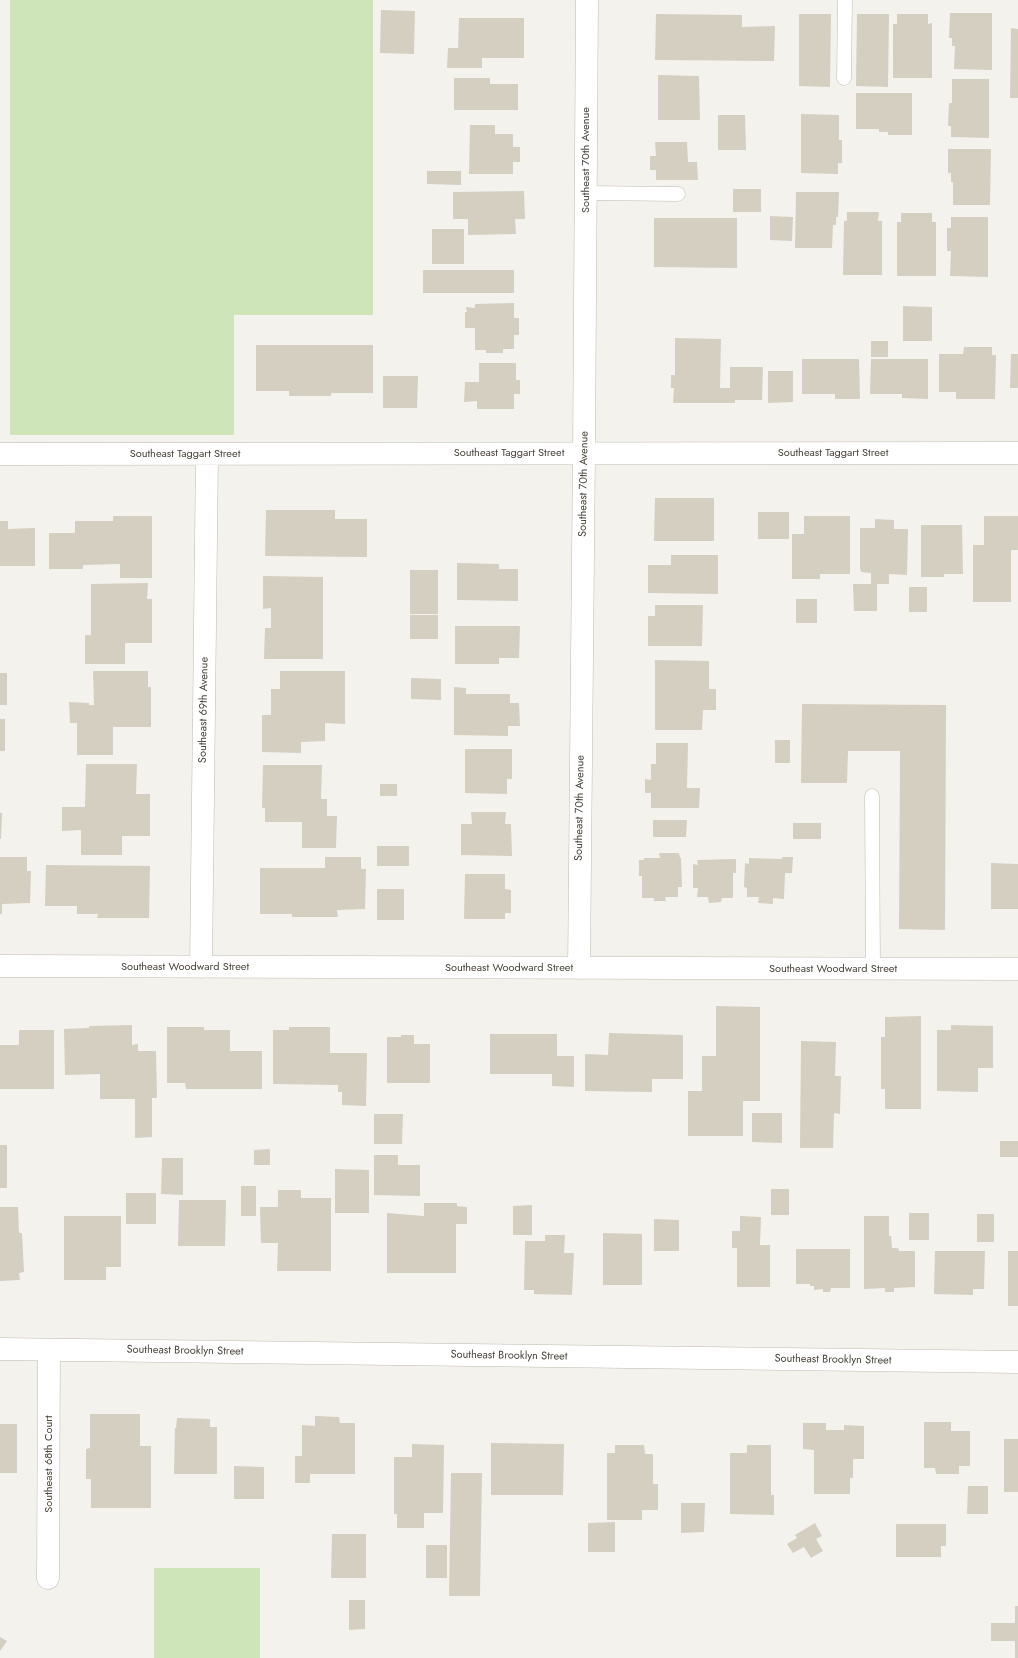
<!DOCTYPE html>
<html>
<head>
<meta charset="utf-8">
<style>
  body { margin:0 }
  canvas { display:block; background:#f4f2ec }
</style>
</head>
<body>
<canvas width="1018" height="1658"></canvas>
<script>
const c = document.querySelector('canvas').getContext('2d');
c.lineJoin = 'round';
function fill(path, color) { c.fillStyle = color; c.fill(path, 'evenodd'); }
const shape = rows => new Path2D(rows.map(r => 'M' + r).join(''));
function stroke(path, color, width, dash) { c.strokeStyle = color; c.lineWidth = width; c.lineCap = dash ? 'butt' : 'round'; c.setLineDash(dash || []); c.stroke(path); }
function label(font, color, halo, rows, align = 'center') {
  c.font = font + ' Jost,sans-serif'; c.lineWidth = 4; c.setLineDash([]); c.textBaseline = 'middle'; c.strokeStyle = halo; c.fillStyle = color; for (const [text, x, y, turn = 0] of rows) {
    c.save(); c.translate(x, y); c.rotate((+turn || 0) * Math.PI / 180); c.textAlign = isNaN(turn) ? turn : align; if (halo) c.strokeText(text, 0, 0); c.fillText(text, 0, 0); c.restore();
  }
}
const green = shape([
  [10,0,373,0,373,315,234,315,234,435,10,435],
  [154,1568,260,1568,260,1658,154,1658]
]);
const building = shape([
  [381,10,415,11,414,54,380,53],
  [950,13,992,13,992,70,954,69,955,46,952,46,952,38,949,38],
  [656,14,742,15,742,27,775,26,774,61,655,60],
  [799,14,831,14,830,87,799,86],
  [857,14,889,14,888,87,856,86],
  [897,14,928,14,928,24,932,23,932,78,893,78,893,24,897,24],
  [459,18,524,18,524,58,482,58,482,68,447,68,448,48,458,48],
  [1011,28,1018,29,1018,98,1010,98],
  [658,75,699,76,700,120,658,120],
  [454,78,490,78,490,84,518,84,518,110,454,110],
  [952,79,989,79,989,138,951,137,951,126,948,126,949,103,952,103],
  [856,93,912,93,912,135,888,135,888,132,879,132,879,129,856,129],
  [801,114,839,115,839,140,842,140,842,163,838,163,838,174,801,173],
  [718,115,745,115,746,150,718,150],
  [470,125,495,125,495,134,513,134,513,147,520,147,520,162,513,162,513,174,469,174],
  [655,142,687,142,688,162,697,162,698,180,656,180,656,170,650,170,650,156,656,156],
  [948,149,991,149,990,205,953,205,953,182,951,182,951,173,948,173],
  [427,171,461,171,461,185,427,184],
  [733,189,761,189,761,212,733,212],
  [524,191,525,219,515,219,516,234,468,235,468,219,453,219,453,192],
  [796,192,839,192,838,217,836,217,836,225,833,225,832,248,795,248],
  [847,212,879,212,878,221,882,221,882,275,843,275,844,221,847,221],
  [901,213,932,213,932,222,936,222,936,276,897,276,897,222,901,222],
  [770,216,793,217,792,241,770,240],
  [951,217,988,217,988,277,950,276,951,251,947,251,947,228,951,228],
  [654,218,737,218,737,268,654,267],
  [432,229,464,229,464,264,432,264],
  [423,270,514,270,514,293,423,293],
  [514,303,514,318,519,318,519,335,514,335,514,349,503,349,503,353,486,353,486,350,475,350,475,328,465,328,465,312,467,312,466,307,475,308,475,304],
  [903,306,932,307,932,341,903,341],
  [675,338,721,339,720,388,730,388,730,367,763,367,762,400,735,400,735,403,673,403,674,388,671,388,671,375,675,375],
  [871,341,888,341,888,357,871,357],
  [256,345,373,345,373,393,331,393,331,396,289,396,289,391,256,391],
  [964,347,992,347,992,355,996,355,995,399,956,399,956,392,939,392,939,354,963,354],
  [1011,354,1018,354,1018,388,1010,388],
  [802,359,859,359,860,399,835,399,835,394,802,394],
  [871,359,928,359,928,399,902,398,902,394,870,394],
  [479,363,516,363,516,380,520,380,520,394,514,394,514,409,477,409,477,401,464,402,465,382,479,382],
  [768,371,793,371,793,402,768,403],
  [383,376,418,376,417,408,383,408],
  [655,498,714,498,714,541,654,541],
  [266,510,335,510,335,519,367,519,367,557,265,556],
  [758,512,789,512,789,539,758,539],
  [113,516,152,516,152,578,120,578,120,564,83,565,83,569,49,569,49,533,75,533,75,521,113,521],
  [804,516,850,516,850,574,820,574,820,579,792,579,792,534,804,534],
  [984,516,1018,516,1018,550,1011,550,1011,602,973,602,973,545,984,545],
  [875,519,894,520,894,529,908,529,907,575,889,574,889,584,877,584,877,611,854,611,853,584,871,584,871,573,861,572,861,569,860,570,860,528,875,528],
  [0,521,8,521,8,529,35,528,35,566,0,566],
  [921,525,962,525,963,574,944,574,944,577,921,577],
  [671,555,718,555,718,594,648,593,648,565,671,565],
  [457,563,499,564,499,569,518,569,518,601,457,600],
  [410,570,438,570,438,614,410,614],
  [263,576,323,577,323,659,264,659,265,628,271,628,271,608,263,609],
  [148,583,147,599,152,599,152,643,125,643,125,664,85,664,85,635,91,635,91,584],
  [909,587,927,587,927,612,909,612],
  [796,599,817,599,817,623,796,623],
  [655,605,703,605,702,646,648,646,648,616,655,616],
  [410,615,438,615,438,639,410,639],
  [455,626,520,626,519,658,499,658,499,664,455,664],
  [655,660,709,661,709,689,716,689,716,710,703,710,702,730,655,730],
  [93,671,148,671,148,687,151,687,151,727,113,727,113,755,77,755,77,723,70,723,69,702,89,703,89,705,94,705],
  [280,671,345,671,345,724,325,723,325,741,301,742,301,753,262,752,262,715,271,715,271,689,280,689],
  [0,673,7,673,7,705,0,705],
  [411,678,441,679,441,700,411,699],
  [454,687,466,688,466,694,510,694,510,703,519,703,520,726,508,726,508,736,454,735],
  [802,704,946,705,945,930,899,929,900,751,848,751,847,783,801,783],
  [0,719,5,719,5,751,0,751],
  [775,740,790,740,790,763,775,763],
  [656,743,688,743,687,788,700,788,699,808,651,808,651,793,645,793,645,779,651,780,651,764,656,764],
  [465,749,512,749,512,779,507,779,507,794,465,793],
  [86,764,137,764,136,794,150,794,150,836,122,836,122,855,81,855,81,830,62,831,62,807,85,807],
  [263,765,322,765,321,799,327,799,327,816,337,816,336,848,302,848,302,822,265,822,265,808,262,808],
  [380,784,397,784,397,796,380,796],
  [471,812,506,812,505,824,511,824,512,856,461,855,461,824,472,824],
  [0,813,2,813,1,839,0,839],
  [653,820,687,820,686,837,653,837],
  [793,823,821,823,821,839,793,839],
  [377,846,409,846,409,866,377,866],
  [659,853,679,853,680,858,681,858,682,887,678,887,678,897,665,897,666,901,654,901,654,898,642,898,642,876,639,876,639,860,644,860,644,858,660,858],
  [0,857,27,857,27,871,31,871,30,903,2,904,2,914,0,914],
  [325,857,361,857,361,869,366,869,365,909,337,910,338,917,292,917,292,914,260,914,260,868,325,868],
  [782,857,793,857,792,873,785,873,784,899,773,898,773,904,758,903,759,897,747,897,747,888,744,887,745,863,749,864,749,858,782,859],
  [736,859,736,873,733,873,733,898,722,898,721,902,709,903,708,897,697,897,698,888,693,888,693,864,698,865,697,860],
  [991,863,1018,864,1018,909,991,909],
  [46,865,150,866,149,918,97,918,98,914,77,914,77,906,45,906],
  [465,874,505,874,505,889,511,890,511,913,505,913,505,919,464,919],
  [377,889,404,889,404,920,377,920],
  [716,1006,760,1007,760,1101,743,1101,743,1136,688,1136,688,1091,702,1091,702,1056,716,1056],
  [921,1016,921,1109,885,1109,885,1089,881,1089,881,1037,885,1037,885,1017],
  [132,1025,132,1045,138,1044,138,1051,156,1051,157,1098,152,1098,152,1137,135,1138,135,1099,100,1099,100,1074,65,1075,64,1029,89,1028,89,1026],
  [951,1025,993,1026,993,1068,978,1068,978,1092,937,1091,937,1030,951,1030],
  [167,1027,204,1027,204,1030,230,1030,230,1051,262,1051,262,1089,186,1089,185,1083,167,1083],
  [289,1027,330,1027,330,1053,367,1053,366,1106,342,1105,342,1092,338,1092,338,1085,273,1084,273,1030,289,1030],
  [19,1030,54,1030,54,1089,0,1089,0,1045,19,1045],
  [609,1033,683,1035,683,1079,652,1079,652,1092,585,1091,585,1054,608,1055],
  [490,1034,557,1034,557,1056,574,1056,574,1087,552,1086,552,1074,490,1074],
  [401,1035,414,1035,414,1044,430,1044,430,1083,387,1083,387,1037,401,1037],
  [801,1041,836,1042,835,1076,841,1076,840,1114,834,1113,833,1148,800,1148],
  [752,1113,782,1113,782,1143,752,1142],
  [374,1114,403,1114,402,1144,374,1144],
  [1000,1141,1018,1141,1018,1157,1000,1157],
  [0,1145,7,1145,7,1188,0,1188],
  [270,1149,270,1165,254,1165,254,1150],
  [374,1155,398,1155,398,1165,420,1165,420,1196,374,1195],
  [162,1158,183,1158,183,1195,161,1194],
  [335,1169,369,1170,369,1213,335,1213],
  [241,1186,256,1186,256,1216,241,1216],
  [771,1189,789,1189,789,1215,771,1215],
  [278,1190,301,1190,301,1198,331,1198,331,1271,277,1271,278,1243,261,1243,260,1207,278,1207],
  [126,1193,156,1193,156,1224,126,1224],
  [179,1200,226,1200,225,1246,178,1246],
  [424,1203,457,1203,457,1206,467,1207,467,1224,456,1224,456,1273,387,1273,387,1213,424,1216],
  [532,1205,532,1235,513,1235,513,1206],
  [0,1207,18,1207,19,1233,22,1233,24,1272,19,1273,20,1280,0,1281],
  [909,1213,929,1213,929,1240,909,1240],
  [977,1214,994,1214,994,1242,977,1242],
  [64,1216,121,1216,121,1267,106,1267,106,1280,64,1280],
  [740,1216,761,1217,760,1245,770,1245,770,1287,737,1287,737,1248,732,1248,732,1231,740,1231],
  [864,1216,889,1216,889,1236,891,1236,892,1248,898,1248,899,1251,915,1251,915,1287,894,1288,894,1292,885,1292,885,1288,864,1289],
  [654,1219,679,1220,679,1251,654,1251],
  [603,1233,642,1234,642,1285,603,1285],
  [545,1235,565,1235,564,1253,574,1253,572,1295,534,1294,534,1290,524,1290,525,1241,545,1241],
  [796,1249,850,1249,850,1288,831,1288,830,1292,823,1292,823,1289,814,1290,814,1286,810,1286,810,1284,796,1284],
  [935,1251,985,1251,984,1289,973,1289,973,1295,934,1294],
  [1008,1251,1018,1251,1018,1306,1008,1306],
  [90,1414,140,1414,140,1446,151,1446,151,1508,91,1508,91,1479,86,1479,86,1449,90,1448],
  [315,1416,339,1417,340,1423,355,1423,355,1474,310,1474,310,1483,295,1483,295,1456,302,1456,302,1425,315,1426],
  [177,1418,210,1419,210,1427,217,1427,217,1474,174,1474,175,1428,176,1428],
  [924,1422,951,1422,951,1431,970,1431,970,1466,959,1466,959,1474,936,1474,935,1468,924,1468],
  [803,1423,826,1423,826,1430,844,1430,844,1425,864,1426,864,1459,853,1459,853,1478,850,1478,850,1494,814,1494,814,1450,803,1449],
  [0,1424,17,1424,17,1473,0,1473],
  [1004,1439,1018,1439,1018,1492,1004,1492],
  [491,1443,564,1444,563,1495,491,1495],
  [412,1444,444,1445,443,1513,424,1513,424,1528,397,1528,397,1514,394,1514,394,1457,412,1457],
  [615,1445,644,1445,645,1454,653,1454,653,1484,658,1484,658,1510,642,1510,642,1520,607,1520,607,1453,615,1453],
  [747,1445,771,1445,771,1495,774,1495,774,1515,730,1514,730,1453,747,1453],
  [234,1466,264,1467,264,1499,234,1499],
  [451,1473,482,1473,480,1596,449,1596],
  [968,1486,988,1486,988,1514,967,1514],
  [681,1503,705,1503,704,1532,681,1533],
  [615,1522,615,1552,588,1552,588,1523],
  [815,1523,822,1536,816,1539,823,1551,811,1558,804,1547,793,1553,787,1544,797,1538,795,1535],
  [896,1524,946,1524,946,1546,941,1546,941,1557,896,1557],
  [332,1534,366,1534,366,1578,331,1578],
  [426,1545,447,1545,447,1578,426,1578],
  [349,1600,365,1600,365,1629,349,1630],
  [1015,1606,1018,1606,1018,1658,1015,1658,1015,1641,991,1641,991,1623,1015,1623],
  [0,1637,7,1641,0,1651]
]);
const service = shape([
  [844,78,845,0],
  [586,193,678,194],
  [872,796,873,969]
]);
const minor = shape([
  [0,454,1018,453],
  [0,966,1018,969],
  [201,967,207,454],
  [579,968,584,453,587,0],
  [0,1349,1018,1362],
  [48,1578,49,1350]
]);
const streetNames = [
  ["Southeast 70th Avenue",586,160,-90],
  ["Southeast Taggart Street",509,453],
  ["Southeast Taggart Street",833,453],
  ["Southeast Taggart Street",185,454],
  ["Southeast 70th Avenue",584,484,-89],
  ["Southeast 69th Avenue",204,710,-89],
  ["Southeast 70th Avenue",580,808,-89],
  ["Southeast Woodward Street",185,967],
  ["Southeast Woodward Street",509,968],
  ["Southeast Woodward Street",833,969],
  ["Southeast Brooklyn Street",185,1351,1],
  ["Southeast Brooklyn Street",509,1356,1],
  ["Southeast Brooklyn Street",833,1360,1],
  ["Southeast 68th Court",49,1464,-90]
];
fill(green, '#cee4b9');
fill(building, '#d5cfc2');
stroke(service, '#bfbaaf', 15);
stroke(minor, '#bfbaaf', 23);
stroke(service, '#fff', 14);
stroke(minor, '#fff', 22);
label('11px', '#48433a', '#fff', streetNames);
</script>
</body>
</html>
